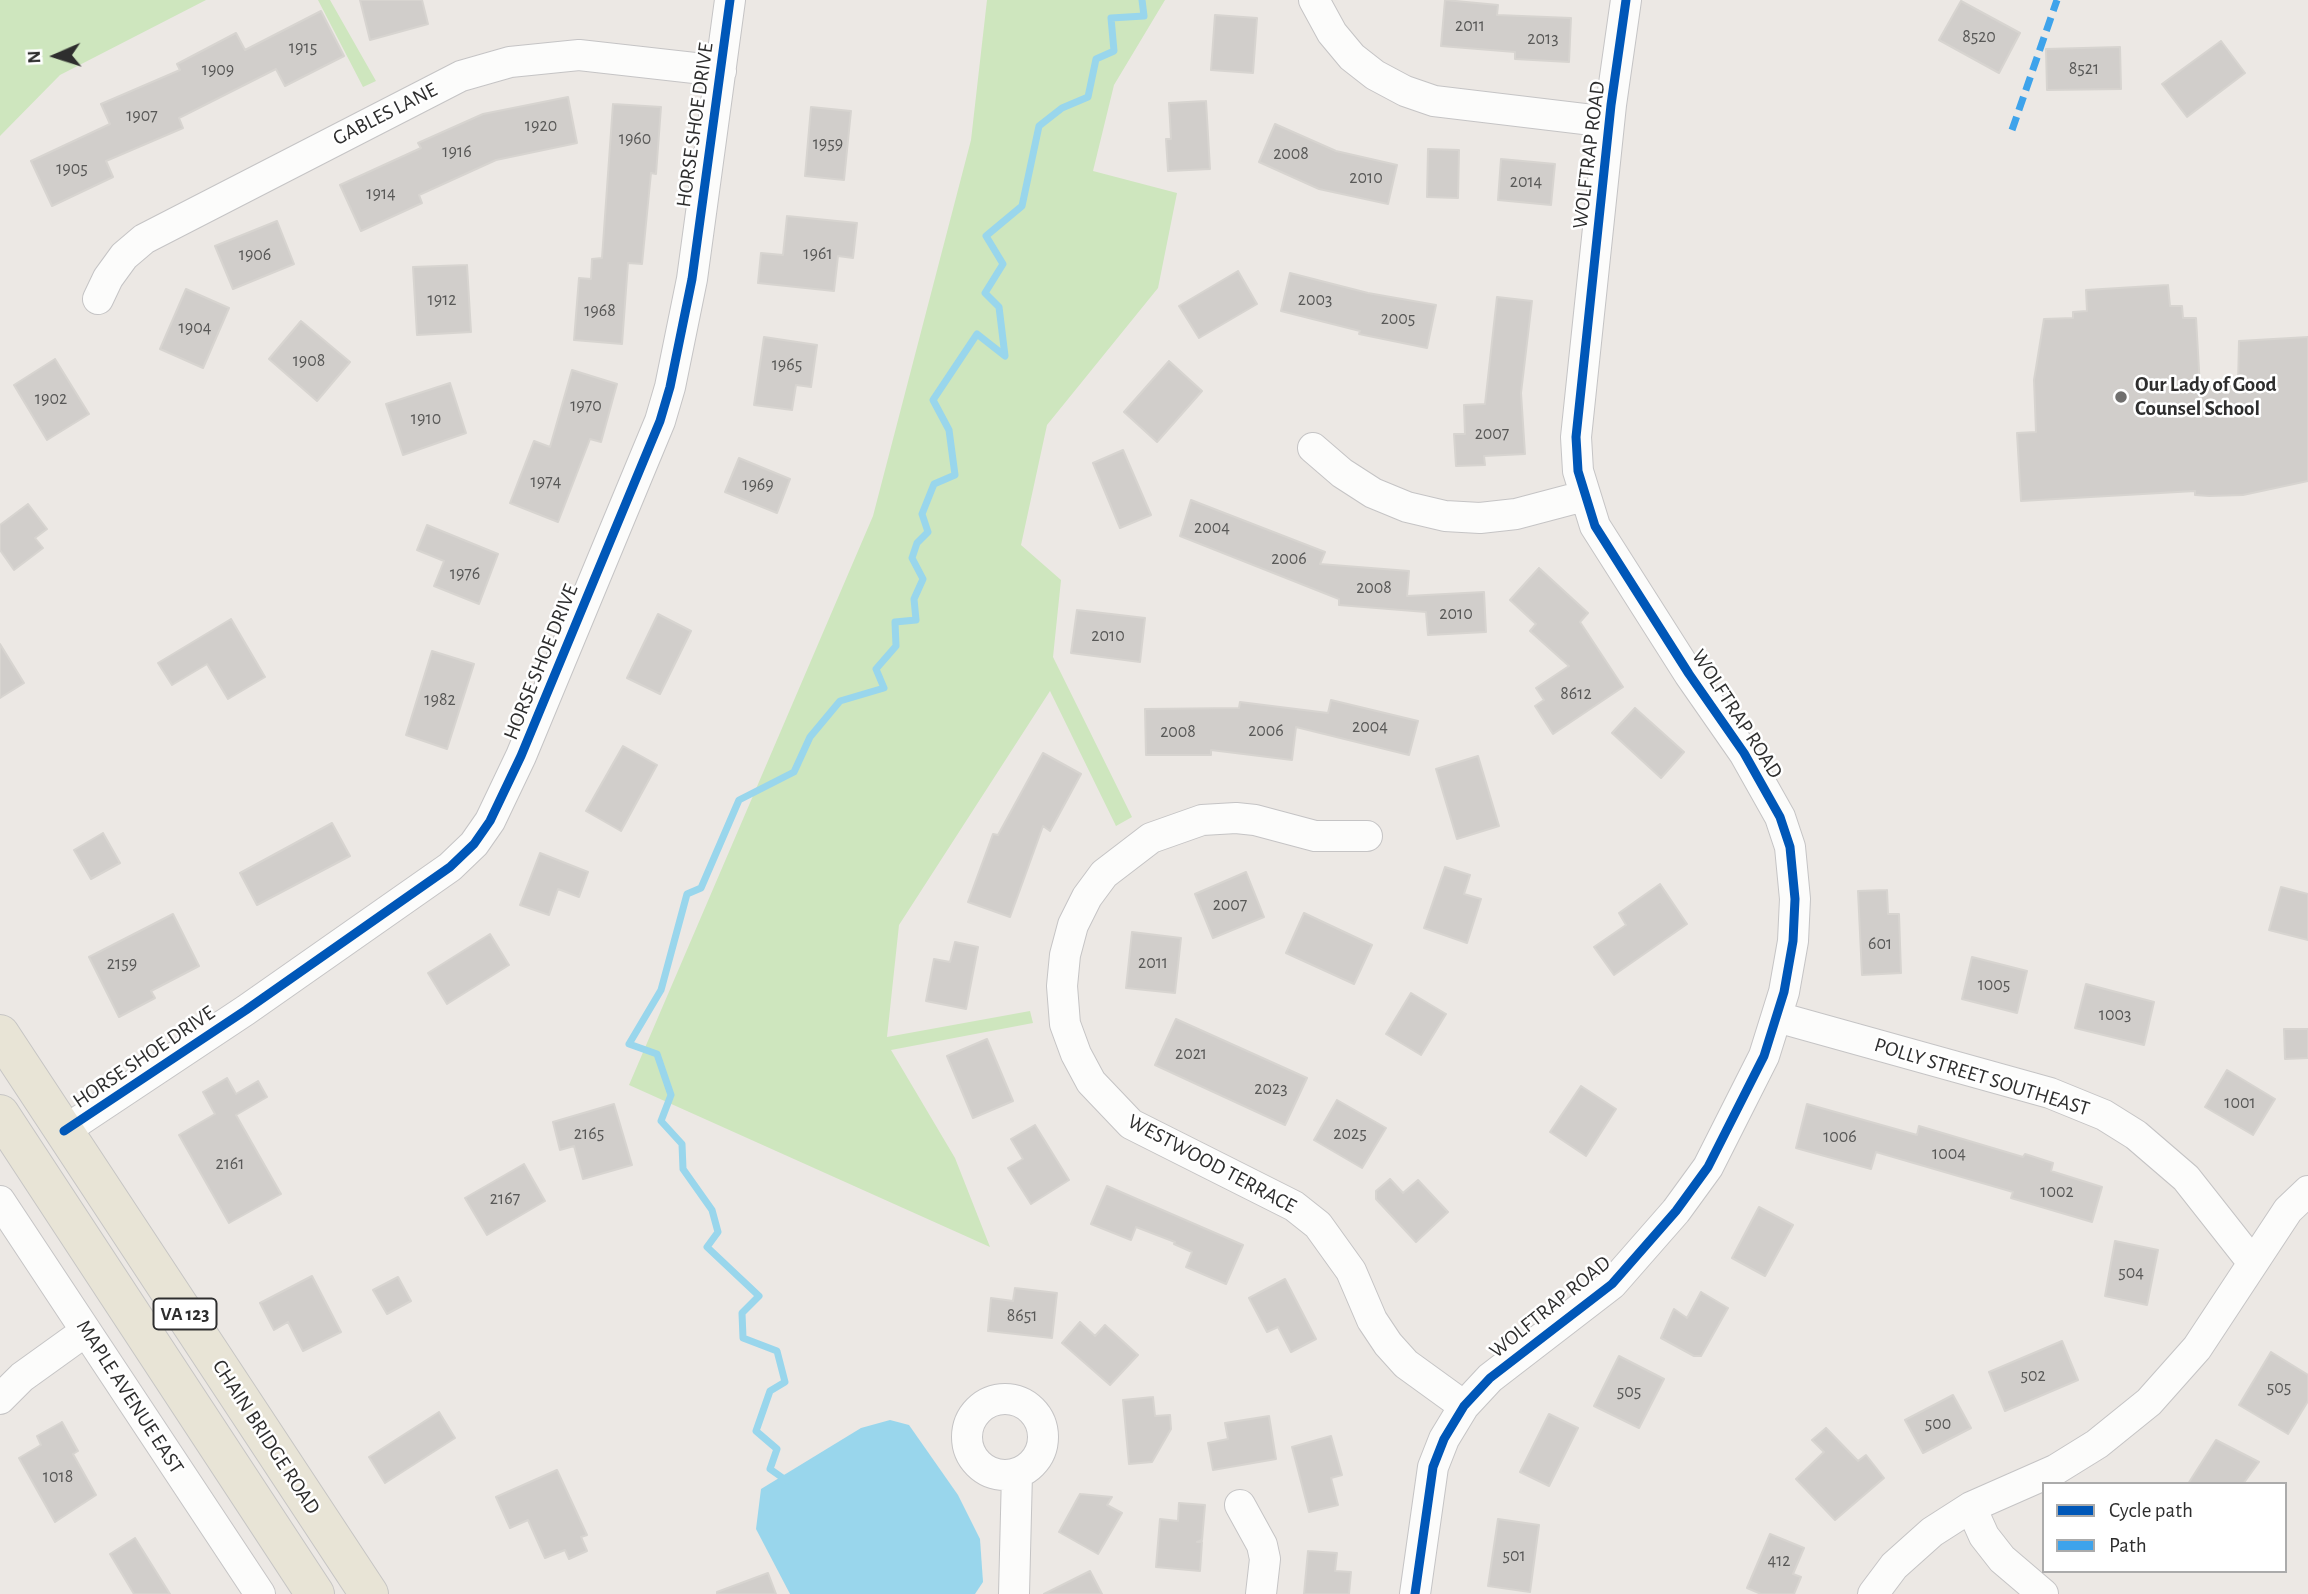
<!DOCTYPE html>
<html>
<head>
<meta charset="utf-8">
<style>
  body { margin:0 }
  #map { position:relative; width:2308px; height:1594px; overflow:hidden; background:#ece8e4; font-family:"Alegreya Sans",sans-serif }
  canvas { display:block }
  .legend { position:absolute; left:2042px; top:1482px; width:245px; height:91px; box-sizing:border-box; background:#fff; border:2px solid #ababab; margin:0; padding:9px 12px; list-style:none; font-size:21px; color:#2e2e2e }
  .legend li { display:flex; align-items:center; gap:14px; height:35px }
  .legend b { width:35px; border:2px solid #ababab }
  .north { position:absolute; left:21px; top:21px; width:70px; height:70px; -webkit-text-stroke:5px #fff; paint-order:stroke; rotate:267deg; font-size:19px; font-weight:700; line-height:28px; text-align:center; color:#2e2e2e }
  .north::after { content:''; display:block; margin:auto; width:24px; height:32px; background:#2e2e2e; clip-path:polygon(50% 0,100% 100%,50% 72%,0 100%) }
</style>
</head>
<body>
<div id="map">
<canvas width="2308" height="1594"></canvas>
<ul class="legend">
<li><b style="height:9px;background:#0057b8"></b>Cycle path</li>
<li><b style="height:9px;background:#3ea3eb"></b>Path</li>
</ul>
<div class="north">N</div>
</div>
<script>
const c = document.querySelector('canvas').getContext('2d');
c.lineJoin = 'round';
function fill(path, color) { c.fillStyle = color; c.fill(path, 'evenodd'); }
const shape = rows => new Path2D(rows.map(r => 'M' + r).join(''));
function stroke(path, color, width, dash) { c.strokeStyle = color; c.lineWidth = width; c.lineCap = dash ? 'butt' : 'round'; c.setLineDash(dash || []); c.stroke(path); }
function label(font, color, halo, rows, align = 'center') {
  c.font = font + ' "Alegreya Sans",sans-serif'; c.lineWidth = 5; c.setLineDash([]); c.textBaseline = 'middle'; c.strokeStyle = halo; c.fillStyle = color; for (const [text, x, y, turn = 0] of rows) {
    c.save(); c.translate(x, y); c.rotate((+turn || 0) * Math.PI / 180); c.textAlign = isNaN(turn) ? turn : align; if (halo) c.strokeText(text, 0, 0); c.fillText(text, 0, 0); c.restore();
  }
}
const green = shape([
  [0,0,206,0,60,75,0,136],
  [318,0,330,0,376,81,363,87],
  [987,0,1165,0,1114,85,1093,171,1177,193,1158,288,1047,425,1021,545,1061,580,1053,657,1132,817,1116,826,1050,691,899,925,887,1037,1030,1011,1033,1023,891,1050,955,1158,990,1247,629,1085,873,516,971,140]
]);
const water = shape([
  [890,1420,909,1425,958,1495,980,1539,983,1582,975,1594,790,1594,756,1529,761,1489,861,1428]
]);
const stream = shape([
  [787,1481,770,1469,777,1449,756,1431,770,1391,785,1382,777,1351,743,1338,742,1313,759,1296,707,1247,718,1232,712,1210,683,1169,682,1144,661,1121,671,1095,657,1054,629,1044,661,990,687,894,701,888,739,800,794,772,810,737,840,701,884,688,876,669,896,646,895,622,916,620,914,599,923,579,912,558,917,543,928,532,922,514,934,484,955,475,949,430,933,400,977,334,1005,356,999,307,985,293,1003,264,986,236,1022,206,1039,126,1062,108,1088,97,1096,59,1114,51,1111,18,1144,16,1142,0]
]);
const building = shape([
  [360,0,422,0,428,24,370,40,360,0],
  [1445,0,1498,5,1497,15,1571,18,1569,62,1515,59,1515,52,1441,46,1445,0],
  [1961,1,2020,33,1999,73,1939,40,1961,1],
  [321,11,344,56,285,86,276,69,179,118,183,128,106,161,113,177,52,206,31,161,110,124,101,104,180,70,177,64,236,33,245,50,321,11],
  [1215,15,1257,18,1253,73,1211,70,1215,15],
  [2221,41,2245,73,2187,117,2162,84,2221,41],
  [2120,47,2121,89,2047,90,2046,49,2120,47],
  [568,97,577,143,496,160,419,195,422,203,361,231,340,185,421,148,418,143,483,114,568,97],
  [1206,101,1210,169,1168,171,1166,139,1171,139,1169,103,1206,101],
  [613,104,661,107,656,174,651,173,642,264,628,263,622,344,574,340,579,278,591,279,592,259,602,258,613,104],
  [811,107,851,111,844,180,805,176,811,107],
  [1275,124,1336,151,1397,165,1388,204,1319,189,1259,162,1275,124],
  [1428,149,1459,150,1458,198,1427,197,1428,149],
  [1501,159,1555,164,1551,205,1498,200,1501,159],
  [787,216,857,223,853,258,838,256,834,291,758,283,761,253,783,255,787,216],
  [277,221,294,264,233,289,215,246,277,221],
  [467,265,471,332,417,335,413,267,467,265],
  [1238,271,1257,304,1199,338,1179,306,1238,271],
  [1290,273,1368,293,1436,305,1427,348,1359,334,1360,331,1281,311,1290,273],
  [2168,285,2170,306,2182,306,2183,318,2196,318,2200,387,2238,385,2239,341,2308,337,2308,481,2243,495,2209,496,2195,495,2195,491,2021,501,2017,433,2036,432,2034,380,2044,319,2073,318,2073,312,2087,311,2086,290,2168,285],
  [186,289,229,308,203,368,160,349,186,289],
  [1497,297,1532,301,1521,393,1525,454,1484,456,1485,465,1456,466,1454,434,1465,434,1464,405,1485,404,1497,297],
  [301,321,350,362,317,401,269,359,301,321],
  [764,337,817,345,811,387,796,385,792,410,754,405,764,337],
  [55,359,89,414,47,440,14,385,55,359],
  [1169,361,1202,391,1157,442,1124,412,1169,361],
  [572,370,617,384,601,442,590,439,558,522,510,503,534,441,550,447,572,370],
  [450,383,466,433,403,455,386,404,450,383],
  [1123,450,1151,515,1120,528,1093,463,1123,450],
  [739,458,790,479,777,513,725,492,739,458],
  [1191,500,1325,552,1320,564,1409,571,1407,596,1484,592,1486,632,1428,635,1426,612,1339,605,1339,599,1180,536,1191,500],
  [28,504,47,529,35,538,43,548,14,570,0,550,0,525,28,504],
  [427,525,498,554,479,604,434,586,444,561,417,550,427,525],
  [1539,568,1588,613,1580,622,1623,687,1553,734,1535,706,1544,700,1536,688,1569,666,1530,631,1536,624,1510,600,1539,568],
  [1077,610,1145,618,1140,662,1071,653,1077,610],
  [658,614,691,631,660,694,627,678,658,614],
  [231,619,265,677,228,699,207,664,172,685,158,663,231,619],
  [0,644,24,683,0,698,0,644],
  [432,651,474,664,447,749,406,735,432,651],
  [1331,700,1418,721,1409,755,1296,727,1292,760,1211,750,1211,755,1146,755,1145,709,1239,708,1240,702,1328,713,1331,700],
  [1635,708,1684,752,1661,778,1612,733,1635,708],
  [623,746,657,765,621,831,586,811,623,746],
  [1043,753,1081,774,1050,831,1043,826,1010,917,968,902,993,834,998,835,1043,753],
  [1478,756,1499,826,1457,839,1436,769,1478,756],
  [332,823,350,856,257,905,240,873,332,823],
  [103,833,120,863,91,879,74,850,103,833],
  [540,853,588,872,579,897,558,889,549,915,520,905,540,853],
  [1445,867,1470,875,1464,894,1481,899,1467,943,1424,928,1445,867],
  [1246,872,1264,917,1213,938,1195,894,1246,872],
  [1660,884,1687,924,1614,975,1594,947,1626,925,1619,913,1660,884],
  [2281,887,2308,894,2308,940,2269,930,2281,887],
  [1887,890,1888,914,1899,914,1901,973,1862,975,1858,891,1887,890],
  [1304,913,1372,945,1354,984,1286,953,1304,913],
  [173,914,199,966,151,991,155,998,119,1017,89,957,173,914],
  [1132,932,1181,938,1175,993,1126,988,1132,932],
  [490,934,509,965,447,1004,428,973,490,934],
  [955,942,978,947,966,1009,926,1001,934,959,950,962,955,942],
  [1972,957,2027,971,2017,1013,1962,999,1972,957],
  [2086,984,2154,1002,2144,1045,2075,1028,2086,984],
  [1411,993,1446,1014,1421,1055,1386,1034,1411,993],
  [1176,1019,1307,1078,1285,1125,1155,1065,1176,1019],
  [2284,1029,2308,1029,2308,1058,2285,1059,2284,1029],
  [987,1039,1013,1101,973,1118,947,1056,987,1039],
  [2227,1070,2275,1099,2253,1135,2205,1107,2227,1070],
  [227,1078,236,1094,258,1081,267,1097,236,1115,281,1194,229,1223,179,1135,215,1114,203,1092,227,1078],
  [1581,1086,1616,1109,1586,1156,1550,1132,1581,1086],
  [1337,1100,1386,1128,1362,1168,1314,1140,1337,1100],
  [614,1104,632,1165,583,1179,574,1146,560,1150,553,1122,614,1104],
  [1807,1104,1917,1135,1919,1126,2023,1157,2025,1154,2053,1163,2051,1171,2102,1187,2092,1222,2011,1198,2013,1192,1876,1152,1871,1169,1796,1148,1807,1104],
  [1035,1125,1069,1180,1031,1204,1008,1168,1023,1159,1011,1139,1035,1125],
  [524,1164,545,1201,487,1235,465,1198,524,1164],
  [1390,1179,1403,1193,1418,1180,1448,1212,1416,1242,1376,1199,1376,1191,1390,1179],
  [1107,1186,1243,1245,1226,1284,1186,1267,1192,1252,1174,1244,1175,1242,1136,1227,1131,1240,1091,1224,1107,1186],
  [1759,1207,1793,1225,1765,1276,1732,1258,1759,1207],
  [2115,1241,2158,1250,2147,1305,2105,1296,2115,1241],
  [312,1276,341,1332,303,1351,288,1322,274,1330,260,1303,312,1276],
  [398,1277,411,1301,387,1314,373,1290,398,1277],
  [1285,1279,1316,1339,1291,1352,1278,1327,1267,1332,1249,1298,1285,1279],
  [1015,1288,1057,1293,1052,1338,988,1331,991,1298,1013,1301,1015,1288],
  [1701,1292,1728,1308,1701,1356,1694,1356,1661,1338,1674,1309,1687,1318,1701,1292],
  [1080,1322,1095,1336,1105,1325,1138,1355,1110,1385,1062,1343,1080,1322],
  [2062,1341,2078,1380,2005,1411,1989,1372,2062,1341],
  [2271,1352,2308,1375,2308,1401,2288,1434,2239,1405,2271,1352],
  [1619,1356,1664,1379,1639,1428,1594,1406,1619,1356],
  [1953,1395,1971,1428,1923,1453,1905,1420,1953,1395],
  [1153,1397,1155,1416,1170,1415,1171,1429,1152,1462,1129,1464,1123,1400,1153,1397],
  [439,1412,455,1438,385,1483,369,1457,439,1412],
  [1549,1414,1578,1428,1549,1486,1520,1472,1549,1414],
  [1269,1416,1276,1459,1213,1470,1208,1443,1228,1439,1225,1423,1269,1416],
  [62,1422,78,1451,73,1454,96,1495,55,1522,19,1458,41,1445,37,1436,62,1422],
  [1826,1428,1858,1461,1866,1455,1884,1478,1835,1520,1796,1479,1824,1452,1812,1440,1826,1428],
  [1331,1436,1342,1475,1331,1478,1338,1505,1309,1512,1292,1447,1331,1436],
  [2216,1440,2259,1462,2243,1484,2188,1484,2216,1440],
  [557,1470,587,1535,581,1537,587,1551,569,1559,565,1550,545,1558,528,1520,510,1528,496,1497,557,1470],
  [1080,1494,1112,1497,1107,1505,1122,1513,1098,1554,1059,1532,1080,1494],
  [1179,1503,1205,1505,1202,1540,1197,1542,1202,1542,1200,1571,1156,1567,1160,1519,1178,1521,1179,1503],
  [1498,1519,1539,1525,1530,1592,1488,1586,1498,1519],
  [1770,1534,1804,1548,1793,1574,1801,1577,1794,1594,1761,1594,1747,1588,1770,1534],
  [135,1538,170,1594,134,1594,110,1554,135,1538],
  [1308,1551,1337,1553,1335,1571,1351,1572,1349,1594,1304,1594,1308,1551],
  [1090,1571,1102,1594,1044,1594,1090,1571],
  [768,1573,776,1594,717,1594,717,1592,768,1573]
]);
const minor = shape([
  [1314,0,1332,33,1352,57,1375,75,1405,91,1434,101,1609,122],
  [98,299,108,278,124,256,144,239,461,76,510,62,579,55,721,71],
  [1313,448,1342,473,1373,493,1407,507,1445,516,1480,518,1516,514,1584,496],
  [1367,836,1315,836,1255,820,1236,818,1202,820,1151,838,1104,874,1087,897,1073,925,1065,955,1062,986,1065,1024,1076,1054,1091,1082,1131,1124,1294,1206,1318,1225,1351,1271,1372,1320,1388,1344,1406,1364,1464,1406],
  [1777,1017,2050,1093,2104,1115,2136,1135,2186,1178,2253,1263],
  [64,1131,246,1010,450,867,474,844,490,821,521,756,660,421,670,387,692,279,730,0],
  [0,1201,260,1594],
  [0,1399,22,1377,86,1331],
  '967 1437a38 38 0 1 1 76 0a38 38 0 1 1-76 0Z',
  [1240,1505,1262,1545,1265,1559,1261,1594],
  [1971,1507,1984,1536,2002,1559,2043,1594],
  [1014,1594,1017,1473],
  [1415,1594,1433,1467,1444,1439,1464,1406,1490,1378,1612,1284,1676,1211,1708,1167,1764,1056,1784,992,1793,941,1795,899,1790,847,1780,817,1744,753,1689,674,1595,526,1578,471,1576,437,1611,105,1626,0],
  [1873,1594,1894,1566,1932,1532,1971,1507,2055,1470,2097,1444,2149,1402,2197,1348,2288,1210,2308,1191]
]);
const major = shape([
  [0,1034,369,1594],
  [0,1114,315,1594]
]);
const quiet = shape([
  [2012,130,2057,0]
]);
const cycleway = shape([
  [64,1131,246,1010,450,867,474,844,490,821,521,756,660,421,670,387,692,279,730,0],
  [1415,1594,1433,1467,1444,1439,1464,1406,1490,1378,1612,1284,1676,1211,1708,1167,1764,1056,1784,992,1793,941,1795,899,1790,847,1780,817,1744,753,1689,674,1595,526,1578,471,1576,437,1611,105,1626,0]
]);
const markers = [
  [2121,397,7,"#706f6e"]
];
const numberNames = [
  ["2011",1470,26],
  ["8520",1979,37],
  ["2013",1543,39],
  ["1915",303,48],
  ["8521",2084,69],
  ["1909",218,70],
  ["1907",142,116],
  ["1920",541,126],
  ["1960",635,139],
  ["1959",828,144],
  ["1916",457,152],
  ["2008",1291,154],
  ["1905",72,169],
  ["2010",1366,178],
  ["2014",1526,182],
  ["1914",381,194],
  ["1961",818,254],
  ["1906",255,255],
  ["1912",442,300],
  ["2003",1315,300],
  ["1968",600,311],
  ["2005",1398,319],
  ["1904",195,328],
  ["1908",309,361],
  ["1965",787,365],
  ["1902",51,399],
  ["1970",586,406],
  ["1910",426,419],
  ["2007",1492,434],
  ["1974",546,482],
  ["1969",758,485],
  ["2004",1212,528],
  ["2006",1289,559],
  ["1976",465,574],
  ["2008",1374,588],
  ["2010",1456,614],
  ["2010",1108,636],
  ["8612",1576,694],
  ["1982",440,700],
  ["2004",1370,727],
  ["2006",1266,731],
  ["2008",1178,732],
  ["2007",1230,905],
  ["601",1880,944],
  ["2011",1153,963],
  ["2159",122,964],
  ["1005",1994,985],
  ["1003",2115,1015],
  ["2021",1191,1054],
  ["2023",1271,1089],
  ["1001",2240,1103],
  ["2165",589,1134],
  ["2025",1350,1134],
  ["1006",1840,1137],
  ["1004",1949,1154],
  ["2161",230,1164],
  ["1002",2057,1192],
  ["2167",505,1199],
  ["504",2131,1273],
  ["8651",1022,1316],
  ["502",2033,1376],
  ["505",2279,1388],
  ["505",1629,1392],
  ["500",1938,1424],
  ["1018",58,1477],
  ["501",1514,1556],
  ["412",1779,1561]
];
const shields = [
  [185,1314,63]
];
const shieldNames = [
  ["VA 123",185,1314]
];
const streetNames = [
  ["GABLES LANE",385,114,-27],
  ["HORSE SHOE DRIVE",695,125,-82],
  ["WOLFTRAP ROAD",1589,155,-83],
  ["HORSE SHOE DRIVE",541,662,-68],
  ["WOLFTRAP ROAD",1737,714,57],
  ["HORSE SHOE DRIVE",144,1057,-34],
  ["POLLY STREET SOUTHEAST",1982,1077,17],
  ["WESTWOOD TERRACE",1212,1164,28],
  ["WOLFTRAP ROAD",1550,1307,-39],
  ["MAPLE AVENUE EAST",130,1397,57],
  ["CHAIN BRIDGE ROAD",266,1437,57]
];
const poiNames = [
  ["Our Lady of Good",2135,385],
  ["Counsel School",2135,409]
];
fill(green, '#cee6be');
fill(water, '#99d6ec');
stroke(stream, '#99d6ec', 7);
fill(building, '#d1cecb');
stroke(building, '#d7d4d0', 2);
stroke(minor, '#c5c4c5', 32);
stroke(major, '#c6c5c4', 40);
stroke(minor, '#fcfcfb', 30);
stroke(major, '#e8e4d6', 38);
stroke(quiet, '#3ea3eb', 7, [14, 7]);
stroke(cycleway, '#0057b8', 9);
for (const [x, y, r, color] of markers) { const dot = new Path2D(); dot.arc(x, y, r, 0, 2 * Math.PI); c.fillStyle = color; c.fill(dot); stroke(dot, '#fff', 2.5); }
label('18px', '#585857', null, numberNames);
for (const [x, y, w] of shields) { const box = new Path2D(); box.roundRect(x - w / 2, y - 15.5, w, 31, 5); c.fillStyle = '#fff'; c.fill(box); stroke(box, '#2e2e2e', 2); }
label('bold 19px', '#2e2e2e', null, shieldNames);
label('21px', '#2e2e2e', '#fff', streetNames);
label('bold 21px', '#2e2e2e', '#fff', poiNames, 'left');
</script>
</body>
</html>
